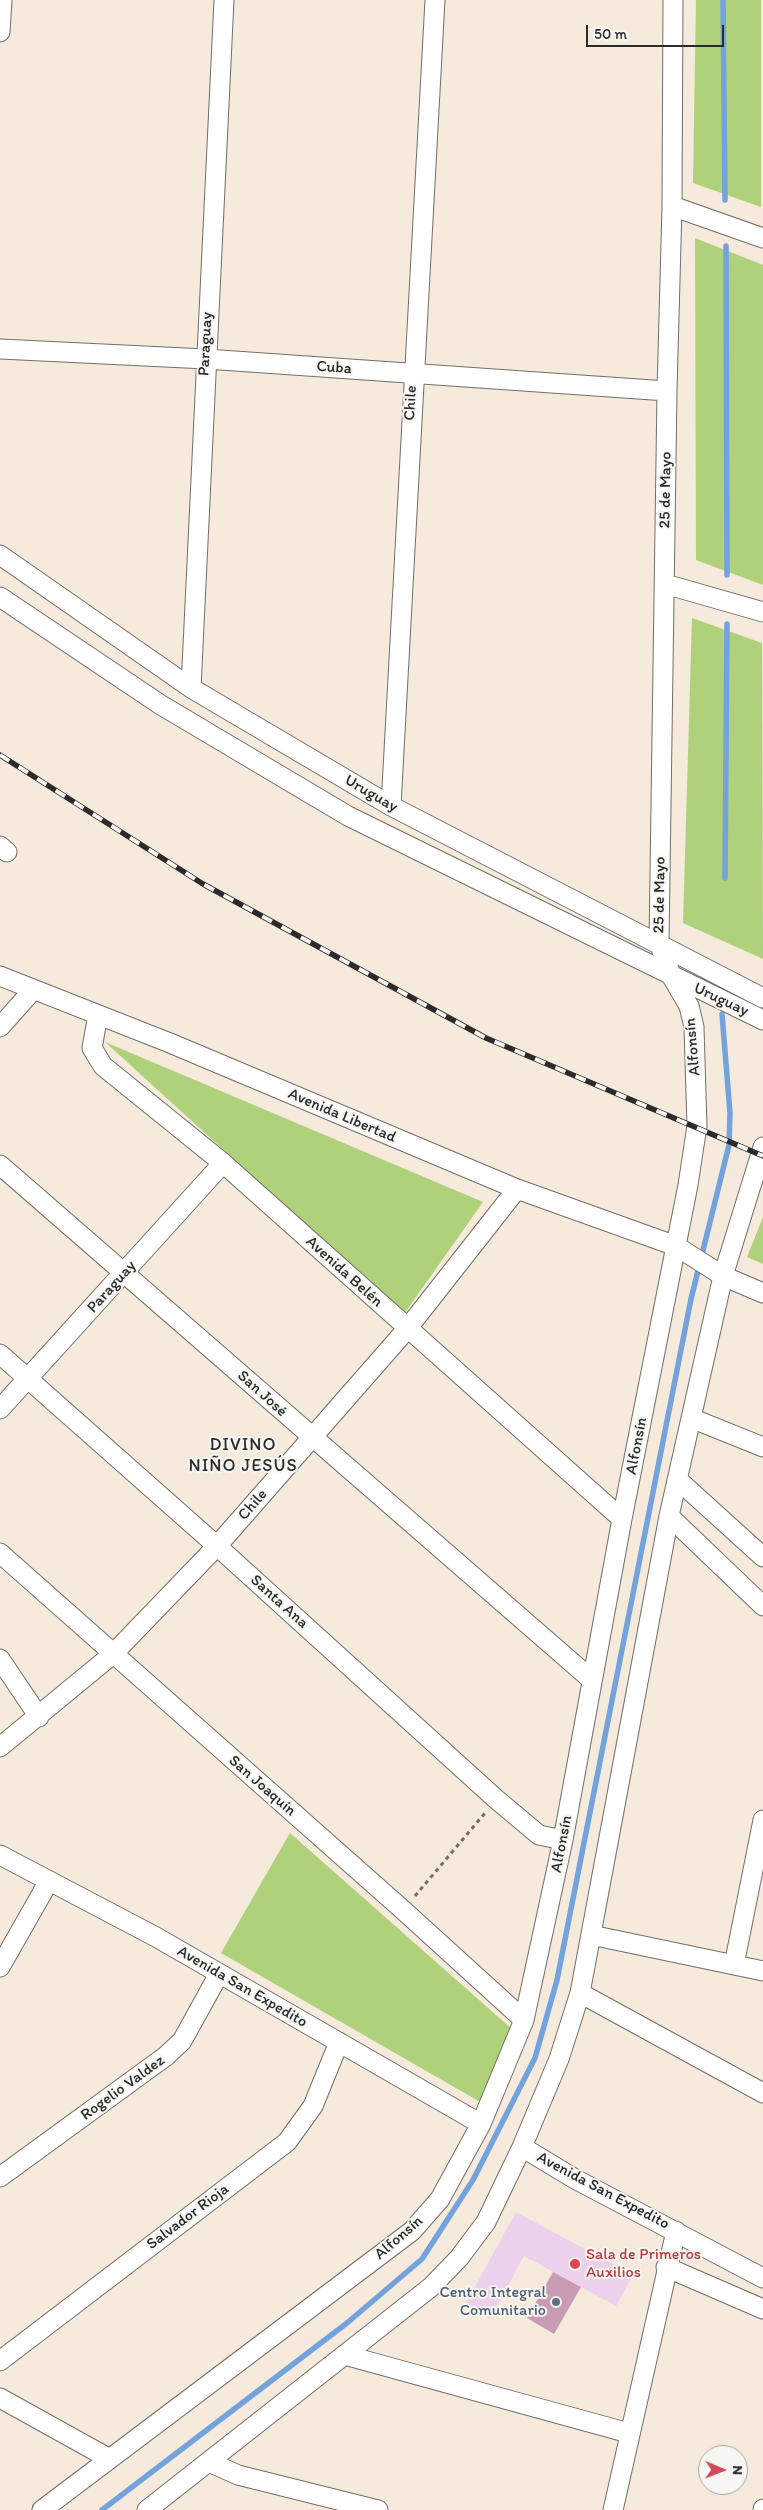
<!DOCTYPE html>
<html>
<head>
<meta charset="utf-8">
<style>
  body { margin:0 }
  #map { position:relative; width:763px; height:2510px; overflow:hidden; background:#f5eadb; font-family:Itim,sans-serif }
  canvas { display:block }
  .north { position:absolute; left:698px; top:2445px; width:50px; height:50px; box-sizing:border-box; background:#f6f6f2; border:1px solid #a5a5a2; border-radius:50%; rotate:91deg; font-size:14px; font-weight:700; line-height:20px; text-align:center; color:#2b2b2b }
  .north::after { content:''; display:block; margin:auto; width:18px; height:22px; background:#d1495b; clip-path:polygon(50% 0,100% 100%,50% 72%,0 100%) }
  .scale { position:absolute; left:586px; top:25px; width:138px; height:22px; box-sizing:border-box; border:2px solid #2b2b2b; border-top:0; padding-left:6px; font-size:15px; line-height:18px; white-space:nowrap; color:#2b2b2b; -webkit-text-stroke:4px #f6f6f2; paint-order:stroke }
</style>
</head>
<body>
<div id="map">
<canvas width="763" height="2510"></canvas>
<div class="north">N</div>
<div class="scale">50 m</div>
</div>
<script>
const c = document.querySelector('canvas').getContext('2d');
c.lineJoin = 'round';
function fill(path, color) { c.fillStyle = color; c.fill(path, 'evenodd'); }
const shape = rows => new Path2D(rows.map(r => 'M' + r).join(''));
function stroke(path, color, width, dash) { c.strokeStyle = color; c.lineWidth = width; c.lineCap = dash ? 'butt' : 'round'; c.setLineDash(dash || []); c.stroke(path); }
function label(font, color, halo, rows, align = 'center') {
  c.font = font + ' Itim,sans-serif'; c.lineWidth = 4; c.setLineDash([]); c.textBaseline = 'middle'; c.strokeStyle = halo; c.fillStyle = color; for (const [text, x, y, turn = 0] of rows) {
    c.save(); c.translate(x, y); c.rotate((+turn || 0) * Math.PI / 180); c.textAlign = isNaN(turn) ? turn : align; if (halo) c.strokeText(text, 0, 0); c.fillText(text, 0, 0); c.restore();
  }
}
const built = shape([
  [516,2212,633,2275,616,2306,524,2256,490,2319,465,2305]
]);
const green = shape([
  [696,0,761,0,761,207,693,183],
  [695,238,763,265,763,585,696,560],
  [692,618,762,643,763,959,683,923],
  [105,1042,483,1202,404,1314],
  [763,1217,763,1264,747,1257],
  [290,1833,513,2030,482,2103,221,1953]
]);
const stream = shape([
  [723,0,725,200],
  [726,246,727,575],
  [725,878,727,624],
  [102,2510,347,2323,422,2259,473,2180,535,2058,557,1980,691,1299,729,1145,730,1113,722,1014]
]);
const building = shape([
  [553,2272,581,2287,554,2334,527,2318]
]);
const path = shape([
  [415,1896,485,1813]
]);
const minor = shape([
  [0,32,2,0],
  [672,206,763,238],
  [0,349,206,359,667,391],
  [0,555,191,688,391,806,763,998],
  [665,584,763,612],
  [0,597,161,705,348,816,763,1020],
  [191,688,224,0],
  [391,806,435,0],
  [0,846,7,852],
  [0,976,170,1043,517,1189,676,1246,723,1276,763,1293],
  [98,1015,92,1048,103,1066,223,1163,622,1519],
  [0,1027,33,990],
  [0,1165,592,1680],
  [0,1354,217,1546,496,1799,539,1835,563,1840],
  [0,1409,223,1163],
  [691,1418,763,1447],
  [677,1479,763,1557],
  [669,1516,763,1606],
  [0,1553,403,1910,524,2020],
  [0,1659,39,1717],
  [0,1747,113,1654,217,1546,407,1329,517,1189],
  [0,1855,156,1937,481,2124],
  [591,1935,763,1971],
  [734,1965,763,1820],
  [0,1967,49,1881],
  [580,1993,763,2093],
  [522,2147,575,2179,763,2278],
  [0,2177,166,2056,182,2041,219,1974],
  [666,2267,763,2309],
  [345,2355,629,2433],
  [0,2361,287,2142,313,2106,339,2042],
  [0,2398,110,2459],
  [209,2462,238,2475,378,2510],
  [42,2510,412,2231,440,2199,481,2124,524,2020,563,1840,622,1519,688,1185,697,1126,694,1027,689,1006,672,977,659,943,667,391,672,206,673,0],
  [147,2510,431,2287,459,2258,486,2222,522,2147,559,2059,580,1993,669,1516,723,1276,763,1147],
  [613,2510,676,2231],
  [763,2510,763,2509]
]);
const rail = shape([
  [0,755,203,884,486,1038,763,1156]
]);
const markers = [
  [575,2264,6,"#e0444e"],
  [556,2302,5,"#5c6f8a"]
];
const streetNames = [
  ["Paraguay",206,344,-87],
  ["Cuba",334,368,4],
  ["Chile",411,403,-87],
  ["25 de Mayo",666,490,-89],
  ["Uruguay",371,794,30],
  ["25 de Mayo",660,895,-89],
  ["Uruguay",721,1000,25],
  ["Alfonsín",693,1047,-95],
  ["Avenida Libertad",342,1116,23],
  ["Avenida Belén",344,1272,42],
  ["Paraguay",112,1287,-48],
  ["San José",262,1394,42],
  ["Alfonsín",637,1446,-79],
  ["Chile",253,1505,-49],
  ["Santa Ana",279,1602,42],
  ["San Joaquín",262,1786,41],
  ["Alfonsín",562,1844,-79],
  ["Avenida San Expedito",242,1987,30],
  ["Rogelio Valdez",123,2088,-36],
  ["Avenida San Expedito",603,2191,28],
  ["Salvador Rioja",188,2217,-37],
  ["Alfonsín",399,2238,-41]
];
const healthNames = [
  ["Sala de Primeros",586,2255],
  ["Auxilios",586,2273]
];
const serviceNames = [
  ["Centro Integral",546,2293],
  ["Comunitario",546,2311]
];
const neighbourhoodNames = [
  ["DIVINO",243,1445],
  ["NIÑO JESÚS",243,1466]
];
fill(built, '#ebd1ec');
fill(green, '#aed17a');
stroke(stream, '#73a2dd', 5.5);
fill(building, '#c89cb5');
stroke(minor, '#726e69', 21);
stroke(path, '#726e69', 3, [4, 4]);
stroke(minor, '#fff', 19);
stroke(rail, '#2b2b2b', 5.5);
stroke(rail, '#f6f6f2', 4, [11]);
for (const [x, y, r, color] of markers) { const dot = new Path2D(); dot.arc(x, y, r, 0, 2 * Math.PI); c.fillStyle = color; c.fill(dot); stroke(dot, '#f6f6f2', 2); }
label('16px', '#2b2b2b', '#f6f6f2', streetNames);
label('16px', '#be3a42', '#f6f6f2', healthNames, 'left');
label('16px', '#4e5e75', '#f6f6f2', serviceNames, 'right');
c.letterSpacing = '1px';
label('18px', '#2b2b2b', '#f6f6f2', neighbourhoodNames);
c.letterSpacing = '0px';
</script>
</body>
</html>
